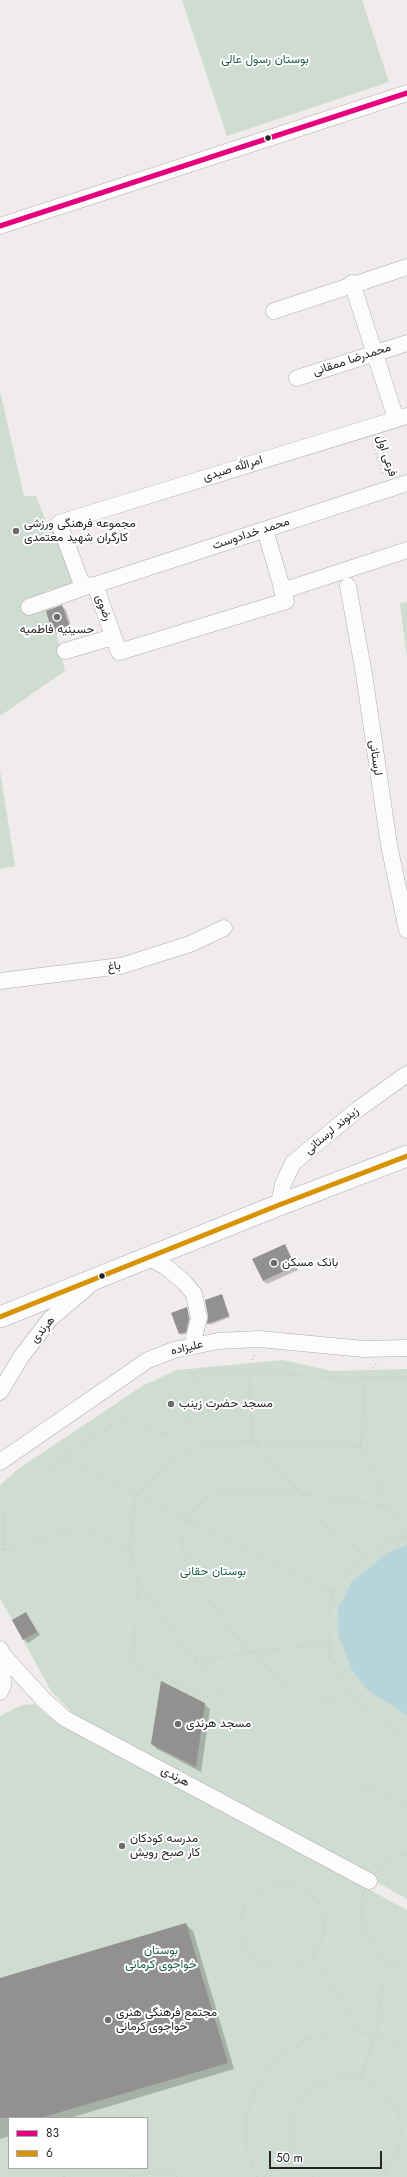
<!DOCTYPE html>
<html>
<head>
<meta charset="utf-8">
<style>
  body { margin:0 }
  #map { position:relative; width:407px; height:2177px; overflow:hidden; background:#f0eceb; font-family:Jost,sans-serif }
  canvas { display:block }
  .legend { position:absolute; left:8px; top:2117px; width:140px; height:52px; box-sizing:border-box; background:#fff; border:1px solid #a9a8a7; margin:0; padding:5px 7px; list-style:none; font-size:12px; color:#282624 }
  .legend li { display:flex; align-items:center; gap:8px; height:20px }
  .legend b { width:20px; border:1px solid #a9a8a7 }
  .scale { position:absolute; left:269px; top:2151px; width:113px; height:18px; box-sizing:border-box; border:2px solid #282624; border-top:0; padding-left:5px; font-size:12px; line-height:14px; white-space:nowrap; color:#282624; -webkit-text-stroke:3px #fff; paint-order:stroke }
</style>
</head>
<body>
<div id="map">
<canvas width="407" height="2177"></canvas>
<ul class="legend">
<li><b style="height:5px;background:#e5007d"></b>83</li>
<li><b style="height:5px;background:#d89305"></b>6</li>
</ul>
<div class="scale">50 m</div>
</div>
<script>
const c = document.querySelector('canvas').getContext('2d');
c.lineJoin = 'round';
function fill(path, color) { c.fillStyle = color; c.fill(path, 'evenodd'); }
const shape = rows => new Path2D(rows.map(r => 'M' + r).join(''));
function stroke(path, color, width, dash) { c.strokeStyle = color; c.lineWidth = width; c.lineCap = dash ? 'butt' : 'round'; c.setLineDash(dash || []); c.stroke(path); }
function label(font, color, halo, rows, align = 'center') {
  c.font = font + ' Jost,Vazirmatn,sans-serif'; c.lineWidth = 4; c.setLineDash([]); c.textBaseline = 'middle'; c.strokeStyle = halo; c.fillStyle = color; for (const [text, x, y, turn = 0] of rows) {
    c.save(); c.translate(x, y); c.rotate((+turn || 0) * Math.PI / 180); c.textAlign = isNaN(turn) ? turn : align; if (halo) c.strokeText(text, 0, 0); c.fillText(text, 0, 0); c.restore();
  }
}
const green = shape([
  [182,0,362,0,389,82,227,136],
  [0,391,24,496,36,496,47,524,52,522,76,585,47,590,46,588,65,671,0,716],
  [407,602,407,657,400,603],
  [0,770,15,866,0,869],
  [283,1360,332,1371,407,1369,407,1899,201,1782,82,1723,51,1691,0,1598,0,1485,17,1470,142,1386,177,1370],
  [35,1704,48,1716,407,1910,407,2177,0,2177,0,1716,22,1705],
  [9,2118,147,2118,147,2168,9,2168]
]);
const water = shape([
  [407,1545,407,1715,367,1690,352,1669,339,1636,338,1609,352,1582,389,1552]
]);
const shadow = shape([
  [62,606,66,610,72,629,57,634,53,630],
  [284,1245,298,1270,267,1284,263,1281],
  [222,1295,230,1317,210,1325,208,1323],
  [187,1308,190,1320,187,1333,181,1335,172,1313],
  [26,1613,40,1635,28,1643,24,1639],
  [204,1704,210,1709,201,1772,157,1749,152,1744],
  [186,1924,193,1931,234,2069,70,2118,9,2118,9,2136,0,2139,0,1979]
]);
const building = shape([
  [62,605,69,625,52,631,46,611],
  [285,1244,295,1266,263,1281,252,1259],
  [222,1294,229,1316,207,1324,208,1316,205,1300],
  [187,1307,189,1318,186,1332,179,1334,171,1313],
  [26,1612,37,1632,23,1640,12,1620],
  [161,1681,205,1703,196,1767,151,1744],
  [186,1923,228,2063,40,2118,0,2118,0,1978]
]);
const path = shape([
  [372,442,383,475],
  [254,1355,248,1371,253,1441,300,1493,330,1530,365,1554],
  [376,1364,365,1379,361,1447,389,1507,406,1537],
  [62,1458,333,1592],
  [407,1536,383,1544,365,1554,333,1592,328,1618,330,1656,351,1695,387,1725,407,1738],
  [130,1551,82,1527,4,1550,4,1510,56,1462,120,1420,165,1435,211,1408,190,1373,248,1371,337,1378,407,1377],
  [139,1580,178,1639,217,1686,249,1716],
  [196,1660,329,1643],
  [351,1695,324,1701,312,1707,251,1652,233,1633,199,1586,185,1556,182,1540,186,1519,205,1499,232,1491,300,1493,389,1507],
  [208,1698,133,1665,138,1580,130,1551,131,1534,136,1496,166,1464,201,1444,253,1441,361,1447],
  [360,1785,407,1803],
  [378,1869,384,1863,407,1853],
  '240 1926a42 42 0 1 1 84 0a42 42 0 1 1-84 0Z',
  [363,1894,361,1912,364,1930,373,1946,386,1959,407,1967],
  [313,1955,350,2014,356,2032],
  [361,2078,376,2034,386,1959],
  [385,2171,390,2177],
  [64,2177,66,2168],
  [129,2177,150,2172,171,2174,179,2177],
  [257,2177,247,2153,246,2118,257,2085,278,2058,307,2039,341,2031,376,2034,407,2049],
  [264,2177,297,2160],
  [313,2177,297,2160,290,2143,290,2124,296,2106,308,2091,324,2081,342,2077,361,2078,377,2086,390,2099,399,2115,401,2133,398,2151,389,2167,378,2177]
]);
const minor = shape([
  [0,226,407,93],
  [352,283,396,419],
  [274,311,407,267],
  [297,378,407,343],
  [265,530,286,601,119,652,95,585,88,586,81,582,59,523,407,416],
  [95,585,407,483],
  [348,586,364,674,389,845,407,930],
  [282,591,407,550],
  [29,607,88,586],
  [65,651,113,637],
  [0,981,121,966,190,944,224,928],
  [279,1205,283,1184,293,1163,357,1110,407,1074],
  [150,1258,166,1267,184,1282,194,1294,199,1318,194,1337],
  [0,1392,21,1357,50,1319,90,1285],
  [0,1462,148,1360,174,1350,218,1341,259,1339,364,1349,407,1348],
  [0,1649,2,1654,43,1699,64,1718,369,1881],
  [0,1692,3,1686,2,1654]
]);
const major = shape([
  [0,1317,279,1205,407,1156]
]);
const bus1 = shape([
  [0,226,407,93]
]);
const bus2 = shape([
  [0,1317,279,1205,407,1156]
]);
const markers = [
  [268,138,3.5,"#282624"],
  [16,531,4,"#6e6b6a"],
  [57,617,4,"#6e6b6a"],
  [274,1263,4,"#6e6b6a"],
  [102,1276,3.5,"#282624"],
  [171,1404,4,"#6e6b6a"],
  [178,1724,4,"#6e6b6a"],
  [122,1846,4,"#6e6b6a"],
  [108,2020,4,"#6e6b6a"]
];
const parkNames = [
  ["بوستان رسول عالی",265,60],
  ["بوستان حقانی",213,1572],
  ["بوستان",161,1951],
  ["خواجوی کرمانی",161,1965]
];
const streetNames = [
  ["محمدرضا ممقانی",352,360,-18],
  ["فرعی اول",386,456,72],
  ["امرالله صیدی",233,469,-17],
  ["محمد خدادوست",251,534,-18],
  ["رضوی",103,608,70],
  ["لرستانی",375,758,82],
  ["باغ",114,967,-10],
  ["زینوند لرستانی",332,1131,-40],
  ["هرندی",43,1330,-50],
  ["علیزاده",187,1348,-13],
  ["هرندی",175,1777,28]
];
const poiNames = [
  ["مجموعه فرهنگی ورزشی",24,524],
  ["کارگران شهید معتمدی",24,538],
  ["حسینیه فاطمیه",57,630,"center"],
  ["بانک مسکن",282,1263],
  ["مسجد حضرت زینب",179,1404],
  ["مسجد هرندی",186,1724],
  ["مدرسه کودکان",130,1839],
  ["کار صبح رویش",130,1853],
  ["مجتمع فرهنگی هنری",116,2013],
  ["خواجوی كرمانی",116,2027]
];
fill(green, '#cedcd3');
fill(water, '#b7d4da');
fill(shadow, '#0003');
fill(building, '#939090');
stroke(minor, '#afabaa', 17);
stroke(major, '#afabaa', 22);
stroke(path, '#cdcccb', 2.5, [1, 3]);
stroke(minor, '#fdfcfc', 16);
stroke(major, '#fdfcfc', 21);
stroke(bus1, '#e5007d', 5);
stroke(bus2, '#d89305', 5);
for (const [x, y, r, color] of markers) { const dot = new Path2D(); dot.arc(x, y, r, 0, 2 * Math.PI); c.fillStyle = color; c.fill(dot); stroke(dot, '#fff', 1.5); }
label('12px', '#1e5e44', '#fff', parkNames);
label('12px', '#282624', '#fff', streetNames);
label('12px', '#282624', '#fff', poiNames, 'left');
</script>
</body>
</html>
